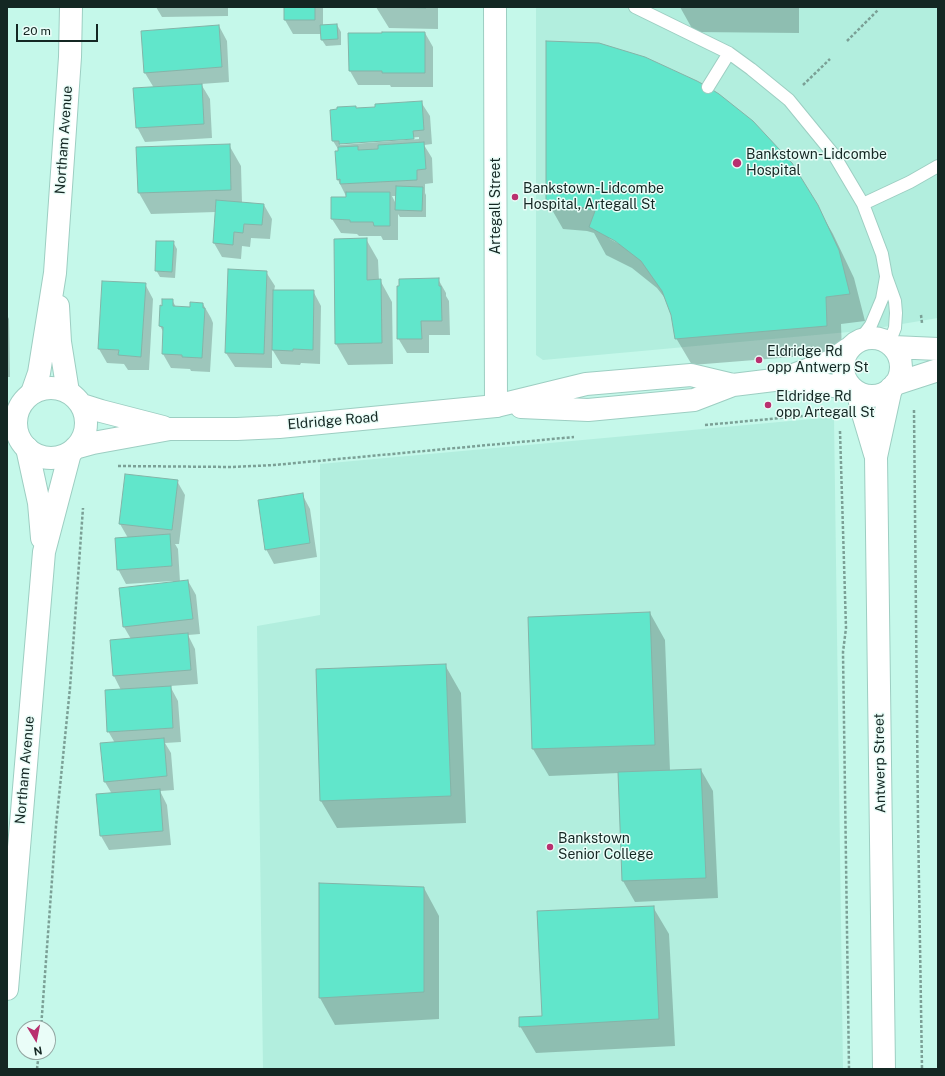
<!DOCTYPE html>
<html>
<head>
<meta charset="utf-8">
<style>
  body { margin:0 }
  #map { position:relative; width:945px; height:1076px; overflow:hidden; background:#c5f8ea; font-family:"Public Sans",sans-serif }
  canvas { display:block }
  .frame { position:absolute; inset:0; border:8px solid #142723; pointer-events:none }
  .north { position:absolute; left:16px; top:1020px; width:40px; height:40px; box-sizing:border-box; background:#eafdf8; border:1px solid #94a7a3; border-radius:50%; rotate:170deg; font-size:11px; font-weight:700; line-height:16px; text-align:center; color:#142723 }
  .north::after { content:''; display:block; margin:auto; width:14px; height:18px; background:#b9306f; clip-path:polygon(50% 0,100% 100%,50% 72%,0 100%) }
  .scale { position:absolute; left:16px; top:24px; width:82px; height:18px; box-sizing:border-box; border:2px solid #142723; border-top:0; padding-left:5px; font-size:12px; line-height:14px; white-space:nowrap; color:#142723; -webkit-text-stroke:3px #eafdf8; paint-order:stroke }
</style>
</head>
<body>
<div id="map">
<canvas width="945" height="1076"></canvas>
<div class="frame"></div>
<div class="north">N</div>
<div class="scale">20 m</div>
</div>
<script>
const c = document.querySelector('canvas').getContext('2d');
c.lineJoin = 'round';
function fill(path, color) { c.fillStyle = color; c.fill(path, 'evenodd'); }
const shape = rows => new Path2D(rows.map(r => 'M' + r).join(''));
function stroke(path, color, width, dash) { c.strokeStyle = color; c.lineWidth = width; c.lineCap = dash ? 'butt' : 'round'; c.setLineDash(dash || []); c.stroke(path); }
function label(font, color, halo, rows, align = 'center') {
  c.font = font + ' "Public Sans",sans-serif'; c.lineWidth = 3; c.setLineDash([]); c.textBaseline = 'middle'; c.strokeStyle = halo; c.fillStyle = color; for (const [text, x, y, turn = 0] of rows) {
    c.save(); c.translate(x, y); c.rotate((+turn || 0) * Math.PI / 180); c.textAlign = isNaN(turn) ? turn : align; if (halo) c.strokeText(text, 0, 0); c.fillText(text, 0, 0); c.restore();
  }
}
const built = shape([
  [536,7,938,7,938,318,860,331,543,360,536,355],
  [834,417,843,1069,263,1069,257,626,320,615,320,464]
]);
const shadow = shape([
  [156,7,228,7,228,16,162,17],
  [285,7,323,7,323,26,337,25,341,32,341,45,326,46,322,40,322,34,293,34,285,20],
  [376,7,438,7,438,29,389,28],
  [680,7,799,7,799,33,694,32],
  [219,26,227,41,229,82,201,84,210,99,212,138,145,142,137,127,154,88,145,73],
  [425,33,433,47,433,87,391,87,390,85,358,85,350,71],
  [421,102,430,116,432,144,424,145,432,158,433,183,425,184,425,193,426,195,426,217,400,217,398,214,398,240,383,240,381,236,359,236,357,234,341,233,332,219,332,198,347,198,338,180,340,152,333,141,331,111,376,108],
  [419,137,419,139,340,145,340,143],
  [392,196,396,196,396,204],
  [229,145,241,166,242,203,264,205,272,219,270,239,251,238,250,247,242,246,241,259,222,257,214,243,216,212,151,214,139,193,137,148],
  [547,201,817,206,833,234,854,278,865,321,841,324,842,353,692,365,676,338,672,314,668,302,657,288,632,268,606,255,594,233,587,231,563,229],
  [608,236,620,242,619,244,610,239],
  [366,239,378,260,379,281,380,280,392,302,393,364,348,365,336,344],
  [173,242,177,249,175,278,160,277,156,270],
  [266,272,275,286,274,291,313,291,321,306,320,364,301,363,300,365,281,364,272,349,272,368,235,367,226,353],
  [438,279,446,293,446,296,449,301,450,335,429,335,429,353,407,353,398,338],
  [145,284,153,299,149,370,128,370,124,364,107,363,99,349],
  [172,300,176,307,191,308,203,304,211,318,213,323,210,372,191,371,190,369,171,368,163,354,164,333,160,326],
  [7,315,9,319,10,377,7,377],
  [177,481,185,495,179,544,175,544,178,549,180,582,188,581,196,595,200,634,188,635,195,649,198,684,170,686,178,701,181,742,165,743,171,753,174,790,160,791,167,805,171,845,109,850,101,836,97,795,112,794,105,782,115,743,108,731,121,690,114,676,111,641,131,639,124,627,173,583,173,581,126,584,118,569,128,538,120,524],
  [302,494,310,509,317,557,274,564,266,549],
  [650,613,665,640,670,771,701,770,713,791,718,898,635,902,623,881,619,773,549,776,533,749],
  [445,665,461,693,466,823,337,828,321,801,317,670],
  [424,888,439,916,439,1019,335,1025,320,998],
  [653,907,669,934,675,1046,536,1053,520,1026,543,1017]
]);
const building = shape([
  [284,7,315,7,315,20,284,20,284,7],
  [375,7,426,7,426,8,375,7],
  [337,24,338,39,321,40,320,25,337,24],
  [219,25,222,67,144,73,141,31,219,25],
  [382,32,425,32,425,73,382,73,382,71,349,71,348,33,382,33,382,32],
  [546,41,599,43,645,57,697,81,708,87,719,94,753,121,792,163,818,205,839,250,850,294,826,297,827,326,675,339,671,315,662,291,641,261,615,241,589,227,595,211,570,204,546,202,546,41],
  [202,84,204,124,136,128,133,88,202,84],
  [422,101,424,130,413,131,414,139,339,144,339,141,332,141,330,110,337,109,337,107,356,106,356,108,375,107,375,104,422,101],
  [424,142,426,169,417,170,417,180,340,184,340,179,337,180,335,151,338,151,338,147,358,146,358,150,378,149,378,145,424,142],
  [230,144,231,190,138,193,136,147,230,144],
  [396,186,423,187,422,211,395,210,396,186],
  [346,192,390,192,390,226,374,226,373,222,350,222,350,220,331,219,331,197,346,197,346,192],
  [216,200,264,204,262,225,244,224,243,233,234,232,233,245,213,243,216,200],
  [367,238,367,280,381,279,382,343,335,344,334,239,367,238],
  [156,241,174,241,172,272,155,271,156,241],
  [228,269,267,271,264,354,225,353,228,269],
  [439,278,439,286,441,286,442,321,421,321,422,339,397,339,397,286,399,286,399,279,439,278],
  [102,281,146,283,141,357,118,355,119,350,98,349,102,281],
  [273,290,314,290,313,350,293,349,293,351,272,350,273,290],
  [162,299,173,299,173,306,190,307,190,302,203,303,203,308,205,308,202,358,182,357,182,355,162,354,163,327,159,326,160,305,162,306,162,299],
  [125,474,178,480,172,530,119,524,125,474],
  [303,493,310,543,265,550,258,500,303,493],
  [170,534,172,566,117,570,115,538,170,534],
  [188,580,193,619,123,627,119,588,188,580],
  [650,612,655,745,532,749,528,617,650,612],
  [188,633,191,670,113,676,110,640,188,633],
  [446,664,451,796,320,801,316,669,446,664],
  [171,686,173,728,107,732,105,690,171,686],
  [164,738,167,776,104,782,100,743,164,738],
  [701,769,706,878,622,881,618,772,701,769],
  [160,789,163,831,100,836,96,794,160,789],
  [319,883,424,887,424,992,319,998,319,883],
  [654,906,659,1019,519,1027,519,1017,542,1016,537,911,654,906]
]);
const path = shape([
  [847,41,878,10],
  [803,85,830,59],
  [921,315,922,323],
  [914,410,918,820,922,1069],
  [705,425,835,413],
  [840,431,846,628,843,652,849,1069],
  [118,466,233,467,274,465,574,437],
  [41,1028,56,826,70,688,83,508],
  [37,1069,39,1052]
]);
const service = shape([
  [635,7,729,53,751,69,789,100,834,155,863,204,882,254,886,276,895,301,896,313,895,328,889,343],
  [708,87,729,53],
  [863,204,910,182,938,166],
  [860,340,871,325,882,299,886,277]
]);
const minor = shape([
  [495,7,496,406],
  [58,306,60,342,68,392],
  [32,393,39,373,55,273,70,57,71,7],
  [858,393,861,407,875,454],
  [27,448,39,503,42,538],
  [7,989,44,552,70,453],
  [884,1069,876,457,891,388]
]);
const tertiary = shape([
  '843 367a29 29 0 1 1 58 0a29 29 0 1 1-58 0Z',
  [893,347,938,349],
  [785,378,831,361,848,349],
  [895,384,938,370],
  '16 423a35 35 0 1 1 70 0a35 35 0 1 1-70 0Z',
  [82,405,101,411,163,427],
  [521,407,588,410,694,400,733,385,782,379,834,386,854,390],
  [75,448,93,443,170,429,237,429,279,427,496,406,586,384,691,375,733,385]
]);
const markers = [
  [737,163,5,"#b9306f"],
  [515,197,4,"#b9306f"],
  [759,360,4,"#b9306f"],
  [768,405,4,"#b9306f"],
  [550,847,4,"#b9306f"]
];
const streetNames = [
  ["Northam Avenue",64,140,-86],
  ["Artegall Street",496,206,-90],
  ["Eldridge Road",333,421,-5],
  ["Antwerp Street",880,763,-91],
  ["Northam Avenue",25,770,-85]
];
const poiNames = [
  ["Bankstown-Lidcombe",746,155],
  ["Hospital",746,171],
  ["Bankstown-Lidcombe",523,189],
  ["Hospital, Artegall St",523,205],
  ["Eldridge Rd",767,352],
  ["opp Antwerp St",767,368],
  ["Eldridge Rd",776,397],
  ["opp Artegall St",776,413],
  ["Bankstown",558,839],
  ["Senior College",558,855]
];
fill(built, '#b2eede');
fill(shadow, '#0003');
fill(building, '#61e6cb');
stroke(building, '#84b4a8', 1);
stroke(service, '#9dcec2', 14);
stroke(minor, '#9dcec2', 24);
stroke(tertiary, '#9dcec2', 24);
stroke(path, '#7ba096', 2.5, [3, 2]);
stroke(service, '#fff', 12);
stroke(minor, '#fff', 22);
stroke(tertiary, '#fff', 22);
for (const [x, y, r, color] of markers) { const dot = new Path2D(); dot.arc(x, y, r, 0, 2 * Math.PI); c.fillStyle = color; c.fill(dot); stroke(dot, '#eafdf8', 1.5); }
label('14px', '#142723', '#eafdf8', streetNames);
label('14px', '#142723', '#eafdf8', poiNames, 'left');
</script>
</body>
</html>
